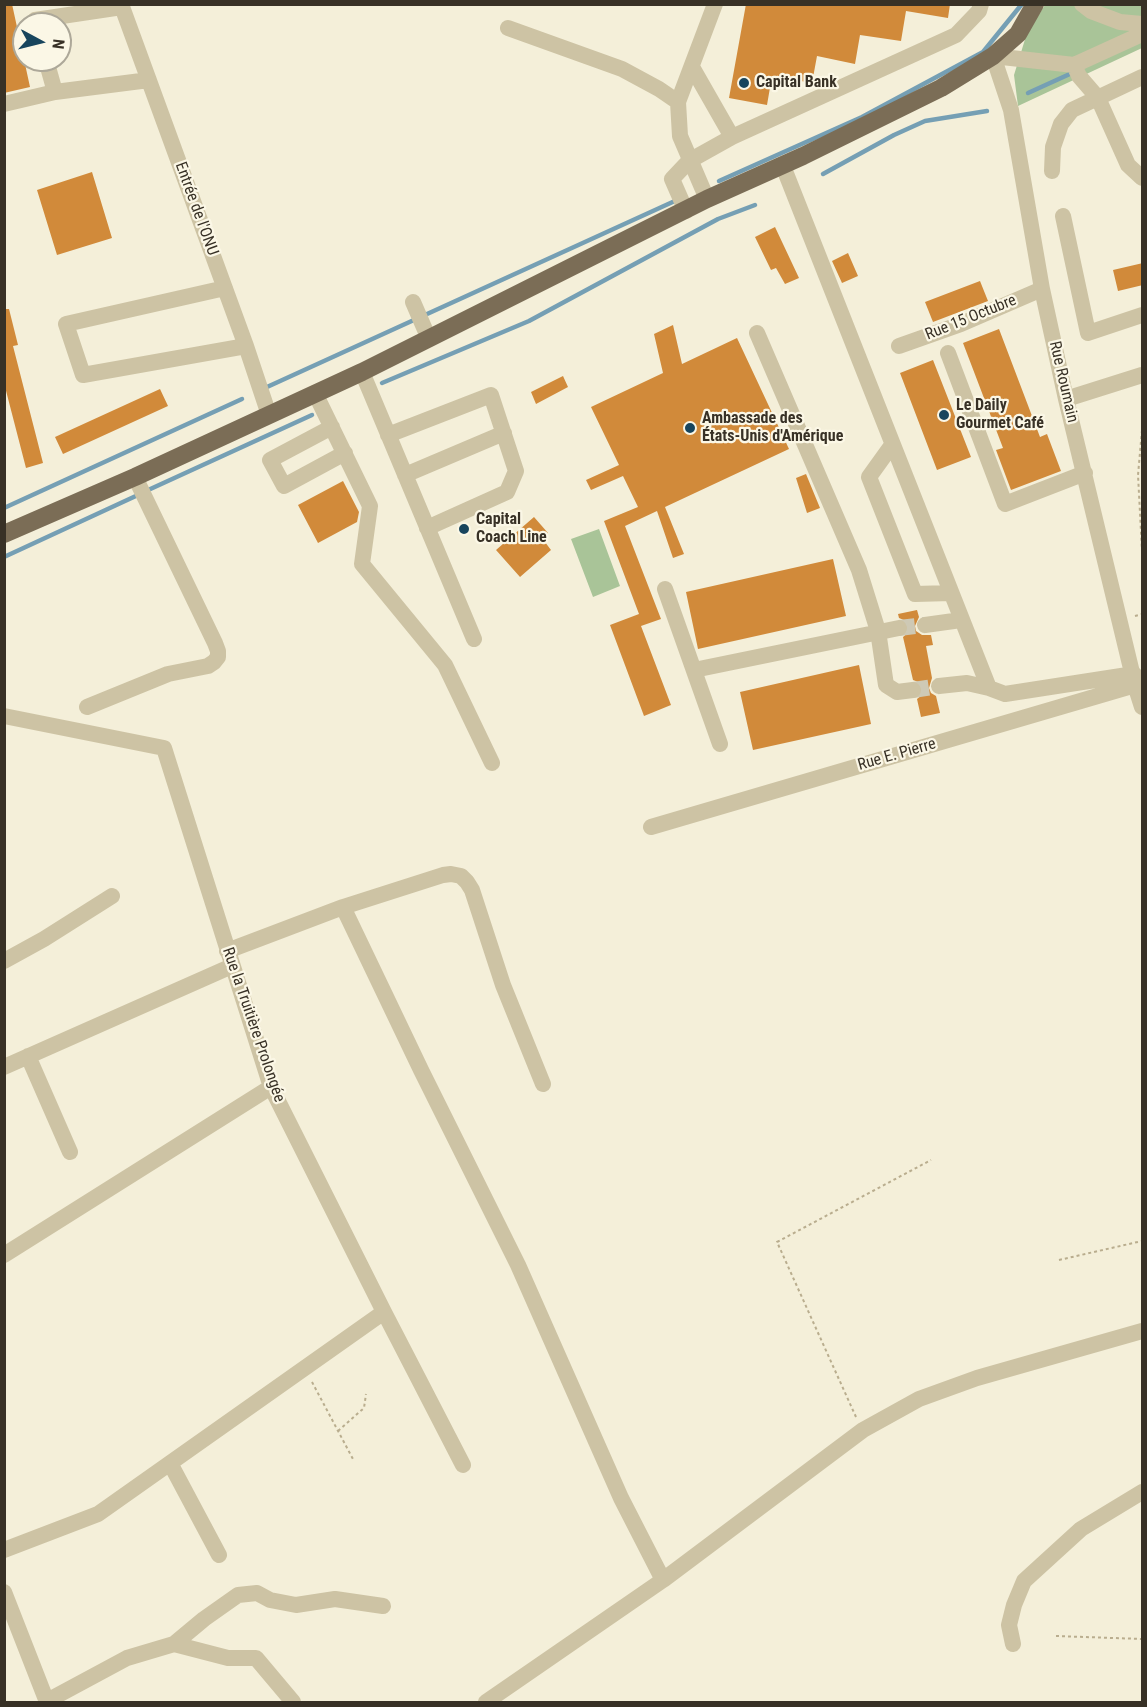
<!DOCTYPE html>
<html>
<head>
<meta charset="utf-8">
<style>
  body { margin:0 }
  #map { position:relative; width:1147px; height:1707px; overflow:hidden; background:#f4efd9; font-family:"Roboto Condensed",sans-serif }
  canvas { display:block }
  .frame { position:absolute; inset:0; border:6px solid #383126; pointer-events:none }
  .north { position:absolute; left:12px; top:12px; width:60px; height:60px; box-sizing:border-box; background:#fbf7e6; border:2px solid #ada899; border-radius:50%; rotate:97deg; font-size:16px; font-weight:700; line-height:24px; text-align:center; color:#383126 }
  .north::after { content:''; display:block; margin:auto; width:21px; height:27px; background:#18455d; clip-path:polygon(50% 0,100% 100%,50% 72%,0 100%) }
</style>
</head>
<body>
<div id="map">
<canvas width="1147" height="1707"></canvas>
<div class="frame"></div>
<div class="north">N</div>
</div>
<script>
const c = document.querySelector('canvas').getContext('2d');
c.lineJoin = 'round';
function fill(path, color) { c.fillStyle = color; c.fill(path, 'evenodd'); }
const shape = rows => new Path2D(rows.map(r => 'M' + r).join(''));
function stroke(path, color, width, dash) { c.strokeStyle = color; c.lineWidth = width; c.lineCap = dash ? 'butt' : 'round'; c.setLineDash(dash || []); c.stroke(path); }
function label(font, color, halo, rows, align = 'center') {
  c.font = font + ' "Roboto Condensed",sans-serif'; c.lineWidth = 4.5; c.setLineDash([]); c.textBaseline = 'middle'; c.strokeStyle = halo; c.fillStyle = color; for (const [text, x, y, turn = 0] of rows) {
    c.save(); c.translate(x, y); c.rotate((+turn || 0) * Math.PI / 180); c.textAlign = isNaN(turn) ? turn : align; if (halo) c.strokeText(text, 0, 0); c.fillText(text, 0, 0); c.restore();
  }
}
const green = shape([
  [1045,5,1142,5,1142,48,1018,106,1014,75,1027,33],
  [599,529,620,586,593,597,571,539]
]);
const stream = shape([
  [1028,93,1072,73],
  [823,174,894,135,925,121,987,111],
  [719,181,862,117,983,52,1022,4],
  [382,383,529,321,718,219,755,205],
  [267,387,677,200],
  [146,491,312,415],
  [4,508,242,399],
  [4,557,138,495]
]);
const building = shape([
  [4,4,12,4,30,87,4,93],
  [746,4,950,4,948,18,906,11,901,41,860,35,855,64,817,56,812,83,772,76,767,105,729,98],
  [92,172,112,238,57,255,37,190],
  [775,227,799,278,785,284,776,268,771,270,755,237],
  [848,253,858,276,842,283,832,261],
  [1143,263,1143,285,1118,291,1113,270],
  [980,281,988,301,933,322,925,302],
  [4,309,9,309,18,345,13,346,43,463,26,468,4,383],
  [673,325,682,364,737,338,789,449,665,507,684,554,673,558,657,511,625,526,661,619,641,626,671,705,644,716,610,625,639,614,604,521,638,507,623,476,591,490,586,480,619,465,591,407,663,373,654,334],
  [999,329,1040,437,1047,434,1061,471,1011,490,996,450,1003,448,963,343],
  [933,360,971,457,937,470,900,373],
  [563,376,568,387,536,404,531,392],
  [160,389,168,406,63,454,55,437],
  [806,474,820,508,807,513,796,478],
  [343,481,359,512,357,522,318,543,298,505],
  [534,517,548,533,542,538,551,550,520,577,496,550],
  [833,559,846,616,698,649,686,592],
  [917,610,919,617,915,626,916,631,922,635,931,635,933,645,926,646,932,678,929,688,931,693,936,696,940,713,921,717,917,699,922,695,923,688,921,683,913,680,903,637,909,632,909,625,906,621,899,618,898,614],
  [859,665,871,724,753,750,740,692]
]);
const minorTunnel = shape([
  [899,628,925,625],
  [913,690,939,686]
]);
const path = shape([
  [1142,430,1138,475,1142,551],
  [1135,616,1142,614],
  [1059,1260,1142,1241],
  [312,1382,354,1461],
  [856,1417,777,1242,931,1160],
  [338,1431,364,1408,366,1394],
  [1056,1636,1142,1639]
]);
const minor = shape([
  [121,4,246,346,269,415],
  [1082,4,1091,11,1120,22,1142,24],
  [37,24,35,20,122,7],
  [508,28,622,69,659,89,678,102,680,136,707,199],
  [1142,34,1074,65,993,56,1011,110,1042,289,1066,399,1135,685,1142,707],
  [46,60,55,92],
  [1074,65,1079,76,1098,98,1128,165,1142,178],
  [692,67,732,137],
  [678,102,715,4],
  [4,104,55,92,149,80],
  [783,166,989,688,1005,694,1134,674],
  [1052,171,1053,147,1061,124,1072,110,1142,77],
  [686,211,672,179,689,161,732,137,956,35,979,11,981,4],
  [1063,216,1088,333,1142,315],
  [225,288,66,324,83,375,246,346],
  [413,302,429,339],
  [757,333,859,570,878,631,886,685,897,692,913,690],
  [899,346,961,324,1042,289],
  [948,353,1005,504,1085,473],
  [362,372,474,639],
  [315,393,370,506,362,564,445,665,492,763],
  [1066,399,1142,375],
  [332,427,270,460,284,486,345,453],
  [388,435,491,395,516,471,507,492,427,528],
  [892,445,869,477,915,594,951,593],
  [405,475,504,433],
  [665,589,720,744],
  [925,625,961,620],
  [694,670,899,628],
  [939,686,967,683,989,688],
  [87,707,168,674,208,666,214,662,218,657,218,651,215,643,135,477],
  [4,716,164,748,271,1087,384,1312,463,1465],
  [651,827,1142,683],
  [343,907,421,1070,518,1265,621,1498,663,1580],
  [227,951,343,907,443,875,451,874,461,876,467,882,472,890,503,985,543,1084],
  [4,961,44,939,112,896],
  [28,1056,70,1152],
  [4,1067,232,966],
  [4,1255,271,1087],
  [170,1463,219,1555],
  [4,1550,98,1514,384,1312],
  [4,1592,47,1702],
  [174,1644,228,1658,256,1658,293,1702],
  [1013,1644,1009,1625,1014,1605,1024,1581,1081,1529,1142,1492],
  [47,1701,127,1658,174,1644,204,1619,238,1595,257,1593,270,1600,296,1605,335,1599,383,1606],
  [486,1702,663,1580,863,1430,919,1399,977,1378,1142,1331]
]);
const major = shape([
  [4,534,135,477,362,372,707,199,803,156,941,88,993,56,1018,34,1035,4]
]);
const markers = [
  [744,83,6,"#18455d"],
  [944,415,6,"#18455d"],
  [690,428,6,"#18455d"],
  [464,529,6,"#18455d"]
];
const poiNames = [
  ["Capital Bank",756,83],
  ["Le Daily",956,406],
  ["Gourmet Café",956,424],
  ["Ambassade des",702,419],
  ["États-Unis d'Amérique",702,437],
  ["Capital",476,520],
  ["Coach Line",476,538]
];
const streetNames = [
  ["Entrée de l'ONU",196,209,70],
  ["Rue 15 Octubre",971,318,-22],
  ["Rue Roumain",1063,382,77],
  ["Rue E. Pierre",897,755,-16],
  ["Rue la Truitière Prolongée",253,1025,71]
];
fill(green, '#a9c498');
stroke(stream, '#759fb4', 4.5);
fill(building, '#d18a3a');
stroke(minorTunnel, '#cec9b5', 16, [16, 8]);
stroke(path, '#b9ad8e', 2, [3, 3]);
stroke(minor, '#cdc3a4', 16);
stroke(major, '#7b6d56', 18);
for (const [x, y, r, color] of markers) { const dot = new Path2D(); dot.arc(x, y, r, 0, 2 * Math.PI); c.fillStyle = color; c.fill(dot); stroke(dot, '#fbf7e6', 2); }
label('bold 16px', '#383126', '#fbf7e6', poiNames, 'left');
label('16px', '#383126', '#fbf7e6', streetNames);
</script>
</body>
</html>
